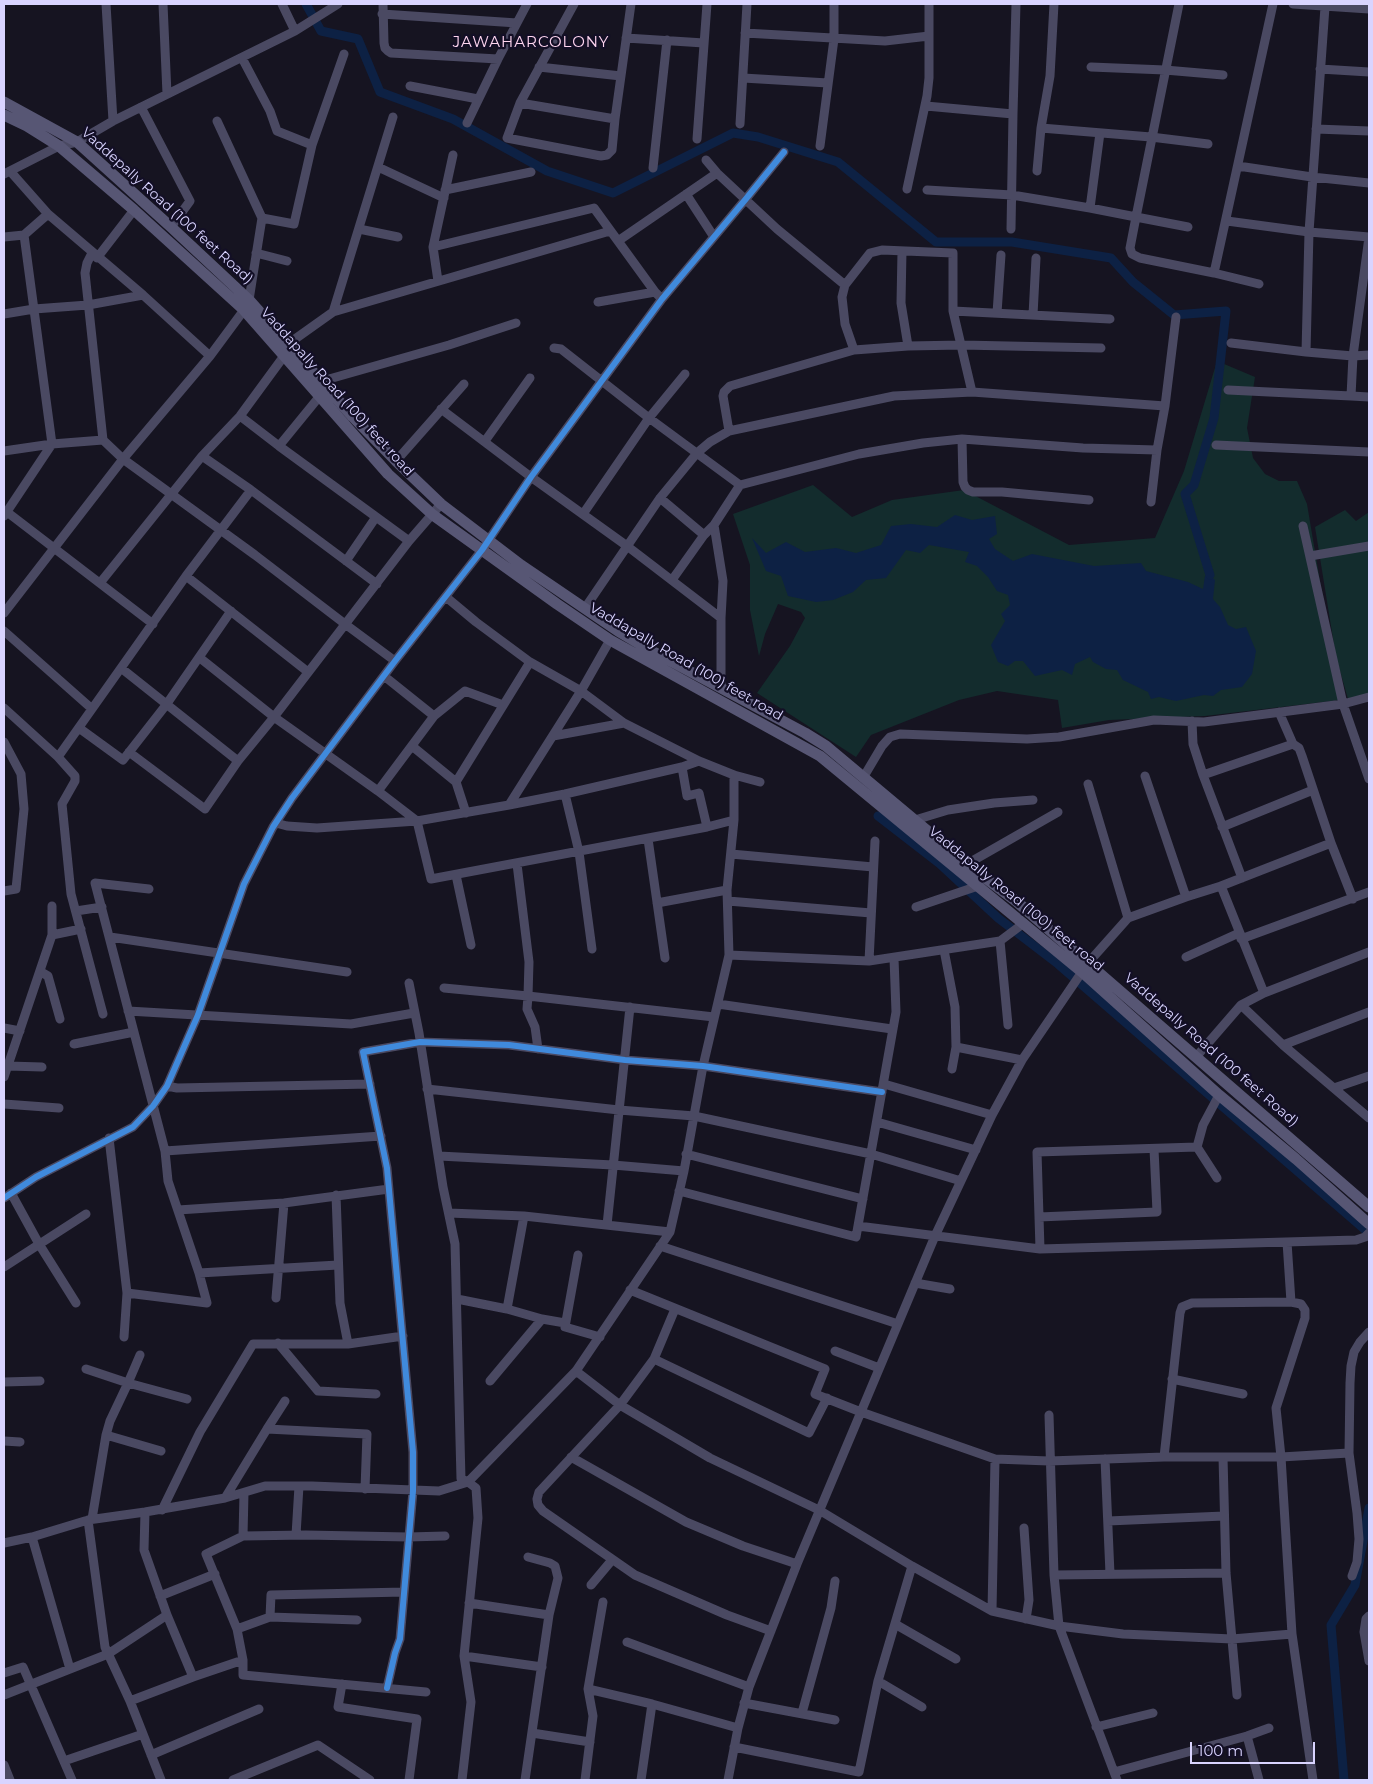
<!DOCTYPE html>
<html>
<head>
<meta charset="utf-8">
<style>
  body { margin:0 }
  #map { position:relative; width:1373px; height:1784px; overflow:hidden; background:#161421; font-family:Montserrat,sans-serif }
  canvas { display:block }
  .frame { position:absolute; inset:0; border:5px solid #d9d4ff; pointer-events:none }
  .scale { position:absolute; left:1190px; top:1742px; width:125px; height:22px; box-sizing:border-box; border:2px solid #d9d4ff; border-top:0; padding-left:6px; font-size:15px; line-height:18px; white-space:nowrap; color:#d9d4ff; -webkit-text-stroke:4px #130f26; paint-order:stroke }
</style>
</head>
<body>
<div id="map">
<canvas width="1373" height="1784"></canvas>
<div class="frame"></div>
<div class="scale">100 m</div>
</div>
<script>
const c = document.querySelector('canvas').getContext('2d');
c.lineJoin = 'round';
function fill(path, color) { c.fillStyle = color; c.fill(path, 'evenodd'); }
const shape = rows => new Path2D(rows.map(r => 'M' + r).join(''));
function stroke(path, color, width, dash) { c.strokeStyle = color; c.lineWidth = width; c.lineCap = dash ? 'butt' : 'round'; c.setLineDash(dash || []); c.stroke(path); }
function label(font, color, halo, rows, align = 'center') {
  c.font = font + ' Montserrat,sans-serif'; c.lineWidth = 4.5; c.setLineDash([]); c.textBaseline = 'middle'; c.strokeStyle = halo; c.fillStyle = color; for (const [text, x, y, turn = 0] of rows) {
    c.save(); c.translate(x, y); c.rotate((+turn || 0) * Math.PI / 180); c.textAlign = isNaN(turn) ? turn : align; if (halo) c.strokeText(text, 0, 0); c.fillText(text, 0, 0); c.restore();
  }
}
const green = shape([
  [1217,361,1255,377,1247,428,1253,458,1265,474,1279,481,1297,481,1307,504,1340,700,1205,716,1109,720,1062,728,1058,700,997,691,959,700,871,735,856,757,757,693,790,646,805,618,801,612,778,604,765,634,759,656,750,610,750,565,733,514,813,485,852,517,892,500,964,490,1069,545,1155,538,1184,471],
  [1345,510,1356,521,1369,512,1369,694,1348,699,1336,657,1315,527]
]);
const water = shape([
  [955,515,972,520,995,516,997,534,989,539,995,549,1013,561,1032,554,1094,566,1141,563,1146,571,1188,582,1203,589,1205,576,1210,575,1215,580,1213,599,1220,607,1228,625,1236,629,1246,627,1256,651,1252,674,1242,687,1221,690,1213,696,1204,695,1176,701,1159,697,1151,699,1148,692,1123,680,1117,670,1106,669,1093,662,1090,657,1075,664,1072,675,1062,670,1035,676,1023,661,1015,661,1008,666,998,662,991,645,1005,621,1001,614,1010,605,1008,595,997,591,988,577,977,566,965,562,969,552,929,545,920,553,906,550,886,578,866,580,853,592,833,600,816,602,788,596,781,576,766,571,752,538,766,553,786,542,805,552,836,548,856,553,881,545,891,526,911,524,937,527]
]);
const canal = shape([
  [306,4,321,31,358,39,380,92,453,119,547,171,613,193,733,133,758,137,838,162,936,242,1012,242,1111,258,1133,282,1174,315,1226,311,1214,418,1194,485,1185,494,1210,575],
  [878,816,940,864,998,918,1058,964,1369,1233],
  [1344,1780,1331,1625,1355,1585,1369,1508]
]);
const minor = shape([
  [106,4,113,121],
  [163,4,167,94],
  [282,4,295,31],
  [383,4,384,43,385,48,388,51,391,53,498,59,527,4],
  [574,4,520,103,507,138,601,156,607,155,612,150,615,119,631,4],
  [1293,4,1369,9],
  [382,14,517,23],
  [745,33,885,41,929,36],
  [626,38,704,43],
  [242,58,270,111,277,131,312,145],
  [539,67,621,76],
  [1091,67,1165,70,1223,75],
  [1320,69,1369,72],
  [743,78,828,83],
  [410,86,478,99],
  [520,103,615,119],
  [926,106,1013,114,1016,4],
  [141,107,190,201,171,227],
  [217,121,262,218],
  [467,123,498,59],
  [740,124,747,4],
  [1041,128,1151,137,1208,144],
  [1316,129,1369,131],
  [697,139,707,4],
  [820,146,834,39,834,4],
  [706,160,717,173,777,229,845,285],
  [1238,166,1312,177,1369,183],
  [378,167,444,198],
  [653,168,667,40],
  [10,171,48,214,143,295,210,356],
  [1037,171,1041,128,1050,76,1054,4],
  [4,174,59,146,77,142,113,121,295,31,338,4],
  [907,189,927,96,929,78,929,4],
  [445,190,531,172],
  [927,190,1012,195,1090,208,1136,217,1179,4],
  [686,194,714,237],
  [1090,208,1100,133],
  [1227,221,1309,232,1369,237],
  [1188,227,1136,217,1130,248,1132,254,1140,258,1214,273],
  [359,229,398,237],
  [1011,229,1013,114],
  [4,237,24,235],
  [1369,237,1353,356,1369,355],
  [618,241,717,173],
  [433,247,594,208,655,292,662,299],
  [902,251,901,303,908,346],
  [92,253,87,263,85,273,103,440],
  [256,253,287,261],
  [97,258,134,210],
  [438,281,433,247,453,155],
  [1259,284,1214,273,1273,4],
  [598,302,655,292],
  [333,312,393,117],
  [997,313,1001,255],
  [4,314,34,309,88,305,143,295],
  [1033,315,1036,258],
  [1231,343,1306,352,1353,356,1351,396,1369,397],
  [288,344,333,312,610,231],
  [554,348,561,349,649,418,740,485,859,454,923,443,962,439,1083,448,1157,450,1151,502],
  [854,350,845,324,842,297,845,285,870,253,882,250,953,253,953,311],
  [1306,352,1309,232,1325,7],
  [322,381,449,345,516,323],
  [1228,390,1351,396],
  [972,392,953,311,1110,319],
  [319,397,279,446,409,541],
  [441,409,531,477,627,546,721,618],
  [240,416,279,446],
  [729,431,723,396,724,392,730,386,854,350,908,346,962,345,1101,348],
  [962,439,963,482,965,487,968,490,973,492,1002,492,1089,500],
  [485,441,530,378],
  [1216,445,1369,452],
  [1157,450,1165,406],
  [4,451,52,444,103,440,123,459,255,555,345,624,395,661],
  [202,456,251,490,377,584],
  [396,461,464,384],
  [660,498,704,535],
  [7,512,153,624],
  [583,514,649,418,685,374],
  [4,516,52,444,24,235,48,214],
  [714,525,723,581,721,618,721,688],
  [1303,526,1343,704,1369,779],
  [1310,556,1369,546],
  [346,561,376,517],
  [186,576,308,672],
  [672,580,704,535,714,525,740,485],
  [100,583,202,456,240,416,284,356],
  [446,597,476,622,530,662,581,691,624,723,699,761,734,775,760,782],
  [585,608,660,498,697,453,710,442,729,431,894,396,972,392,1165,406,1176,317],
  [4,613,123,459,210,356,244,310,249,300,262,218,294,224,312,145,344,54],
  [4,631,91,708],
  [200,658,274,717,378,791,417,821],
  [121,668,238,761],
  [4,708,58,757,75,776,75,781,62,804,71,894,103,1014],
  [1279,712,1293,744,1299,748,1302,756,1331,843,1353,899],
  [434,716,465,691,503,705],
  [1192,721,1193,744,1203,775,1242,878],
  [79,728,123,760,166,705,231,611],
  [553,736,624,723],
  [4,742,21,774,24,809,16,889,4,891],
  [412,746,456,782,466,813],
  [129,752,205,809,238,761,274,717,409,541,441,504],
  [58,757,186,576,251,490],
  [699,761,682,767,565,794,509,805,417,821,431,879,707,827],
  [682,767,687,796,699,793,707,827,734,820],
  [1203,775,1293,744],
  [1145,776,1186,897],
  [863,778,882,746,890,737,900,734,1027,739,1059,737,1154,720,1204,722,1343,704,1369,697],
  [456,782,530,662],
  [378,791,434,716,384,676],
  [565,794,579,852,592,949],
  [509,805,581,691,610,640],
  [915,820,948,810,994,803,1033,800],
  [276,823,287,826,317,828,417,821],
  [1222,827,1313,790],
  [648,839,665,958],
  [731,854,873,867],
  [517,864,529,962,528,996,714,1017],
  [967,864,1058,812],
  [456,875,471,945],
  [1221,886,1264,993],
  [728,901,871,913],
  [657,903,727,890],
  [916,907,978,886],
  [76,911,102,907],
  [1128,918,1186,897,1221,886,1331,843],
  [52,935,52,906],
  [110,937,347,972],
  [1241,939,1369,892],
  [1000,941,1008,1025],
  [944,950,955,1007,956,1047,952,1069],
  [729,955,869,961,1000,941,1024,923],
  [1186,957,1239,933],
  [869,961,875,841],
  [41,972,48,976,60,1019],
  [409,983,419,1033,443,1187,455,1244,461,1479,468,1482],
  [444,988,528,996,527,1009,535,1027,538,1049],
  [718,1004,892,1029],
  [1241,1005,1283,1045,1369,1118],
  [128,1011,351,1024,414,1013],
  [4,1028,20,1031],
  [74,1044,134,1032],
  [1283,1045,1369,1012],
  [956,1047,1022,1060],
  [1196,1057,1241,1005,1264,993,1369,952],
  [8,1066,42,1067],
  [4,1077,52,935,81,929],
  [884,1084,992,1115],
  [167,1086,177,1088,370,1084],
  [1334,1088,1369,1076],
  [427,1089,619,1110,694,1116,871,1154,961,1181],
  [4,1104,59,1108],
  [877,1122,976,1150],
  [109,1138,127,1293,207,1303,199,1273,168,1181,165,1151,95,883,149,889],
  [165,1151,381,1136],
  [686,1154,863,1199],
  [439,1156,613,1165,684,1171],
  [1217,1178,1197,1147,1203,1125,1219,1095],
  [679,1191,856,1237,896,1012,894,958],
  [11,1193,39,1244,76,1303],
  [4,1198,36,1177,133,1127,153,1106,167,1086,198,1015,244,884,273,827,292,798,395,661,482,550,531,477,662,299,745,200,784,152],
  [178,1210,284,1203,389,1189],
  [449,1213,524,1216],
  [1039,1217,1157,1212,1154,1149],
  [607,1225,630,1007],
  [858,1226,1040,1249,1356,1240,1365,1237,1369,1233],
  [1287,1242,1291,1302],
  [660,1246,898,1324],
  [1040,1249,1037,1152,1197,1147],
  [578,1255,565,1327,600,1337],
  [4,1267,86,1214],
  [199,1273,338,1265],
  [915,1283,950,1289],
  [630,1290,825,1369,815,1394,861,1412,995,1459,1049,1461,1164,1457,1281,1457,1349,1453],
  [276,1298,284,1203],
  [457,1299,507,1309,524,1216,670,1232],
  [507,1309,542,1319,565,1323],
  [675,1309,654,1359,620,1405,539,1492,537,1499,538,1505,543,1511,635,1575,727,1615,771,1631],
  [124,1337,127,1293],
  [278,1343,318,1391,376,1394],
  [348,1344,403,1336],
  [835,1351,879,1368],
  [654,1359,809,1433,827,1398],
  [86,1369,128,1383,140,1355],
  [576,1371,620,1405,710,1458,819,1510,912,1566,992,1611,1059,1626,1123,1634,1232,1639,1292,1634],
  [1172,1379,1243,1394],
  [490,1381,542,1319],
  [4,1382,40,1381],
  [285,1401,267,1429,367,1434,365,1489],
  [1049,1415,1054,1575,1059,1626,1117,1780],
  [106,1435,161,1451],
  [4,1441,20,1442],
  [571,1457,686,1522,743,1546,797,1564],
  [1164,1457,1180,1313,1182,1307,1192,1303,1291,1302,1301,1304,1305,1310,1305,1318,1276,1408,1281,1457,1292,1634,1313,1780],
  [1223,1457,1226,1573,1237,1695],
  [1105,1459,1110,1574],
  [225,1498,267,1429],
  [162,1510,200,1432,253,1344,348,1344,340,1303,336,1195],
  [145,1512,144,1550,167,1615,193,1677],
  [92,1519,106,1435,110,1421,128,1383,187,1399],
  [88,1520,105,1647,130,1701,161,1780],
  [1108,1521,1224,1516],
  [1024,1528,1029,1600,1026,1619],
  [296,1535,299,1486],
  [243,1536,244,1493],
  [32,1537,70,1669],
  [4,1543,32,1537,88,1520,145,1512,225,1498,265,1486,312,1486,439,1491,468,1482],
  [1054,1575,1226,1573],
  [1352,1576,1357,1562,1359,1539,1357,1513,1349,1453,1350,1383,1351,1366,1354,1352,1360,1342,1369,1332],
  [591,1585,612,1560],
  [160,1596,215,1574],
  [469,1603,549,1615],
  [992,1611,995,1459],
  [1369,1616,1366,1619,1364,1632,1369,1661],
  [270,1617,357,1620],
  [895,1624,956,1659],
  [237,1629,270,1617,271,1595,404,1592],
  [627,1642,749,1687],
  [464,1656,542,1667],
  [243,1660,243,1675,426,1692],
  [4,1673,23,1667,72,1780],
  [878,1681,922,1707],
  [342,1684,338,1707,417,1719,409,1780],
  [387,1688,395,1653,400,1639,413,1491,413,1452,387,1168,363,1052,420,1042,509,1045,625,1060,703,1066,882,1092],
  [588,1689,652,1704,738,1728],
  [4,1695,108,1654,167,1615],
  [130,1701,193,1677,243,1660,237,1629,206,1554,243,1536,306,1535,408,1537,445,1536],
  [744,1703,835,1720],
  [802,1713,831,1608,835,1581],
  [1096,1727,1153,1713],
  [532,1733,590,1742],
  [1247,1736,1259,1780],
  [734,1747,859,1772,878,1681,912,1566],
  [151,1755,259,1709],
  [64,1761,143,1734],
  [4,1765,10,1780],
  [1114,1772,1247,1736,1269,1728],
  [233,1780,318,1745,370,1780],
  [462,1780,471,1702,464,1656,478,1518,476,1488,468,1482,576,1371,670,1232,684,1171,703,1066,729,955,727,890,734,820,734,775],
  [525,1780,549,1615,558,1578,555,1566,550,1563,528,1557],
  [585,1780,593,1716,588,1689,603,1602],
  [641,1780,652,1704],
  [728,1780,738,1728,749,1687,797,1564,935,1236,992,1115,1022,1060,1088,963,1128,918,1088,784]
]);
const secondary = shape([
  [4,102,77,142,171,227,249,300,353,417,396,461,441,504,521,565,618,631,650,650,805,733,826,746,967,864,1016,901,1369,1207],
  [4,115,27,126,59,146,134,210,244,310,388,474,433,515,557,604,610,640,820,756,1082,972,1219,1095,1296,1159,1369,1224]
]);
const cycleway = shape([
  [4,1198,36,1177,133,1127,153,1106,167,1086,198,1015,244,884,273,827,292,798,395,661,482,550,531,477,662,299,745,200,784,152],
  [387,1688,395,1653,400,1639,413,1491,413,1452,387,1168,363,1052,420,1042,509,1045,625,1060,703,1066,882,1092]
]);
const streetNames = [
  ["Vaddepally Road (100 feet Road)",167,206,42],
  ["Vaddapally Road (100) feet road",337,392,48],
  ["Vaddapally Road (100) feet road",686,662,30],
  ["Vaddapally Road (100) feet road",1016,899,39],
  ["Vaddepally Road (100 feet Road)",1211,1050,41]
];
const neighbourhoodNames = [
  ["JAWAHARCOLONY",531,43]
];
fill(green, '#132c2d');
fill(water, '#0d2144');
stroke(canal, '#0d2144', 9);
stroke(minor, '#4a4962', 9);
stroke(secondary, '#575674', 11);
stroke(cycleway, '#408adc', 6);
label('14px', '#d9d4ff', '#130f26', streetNames);
c.letterSpacing = '1px';
label('15px', '#ffd6f0', '#130f26', neighbourhoodNames);
c.letterSpacing = '0px';
</script>
</body>
</html>
